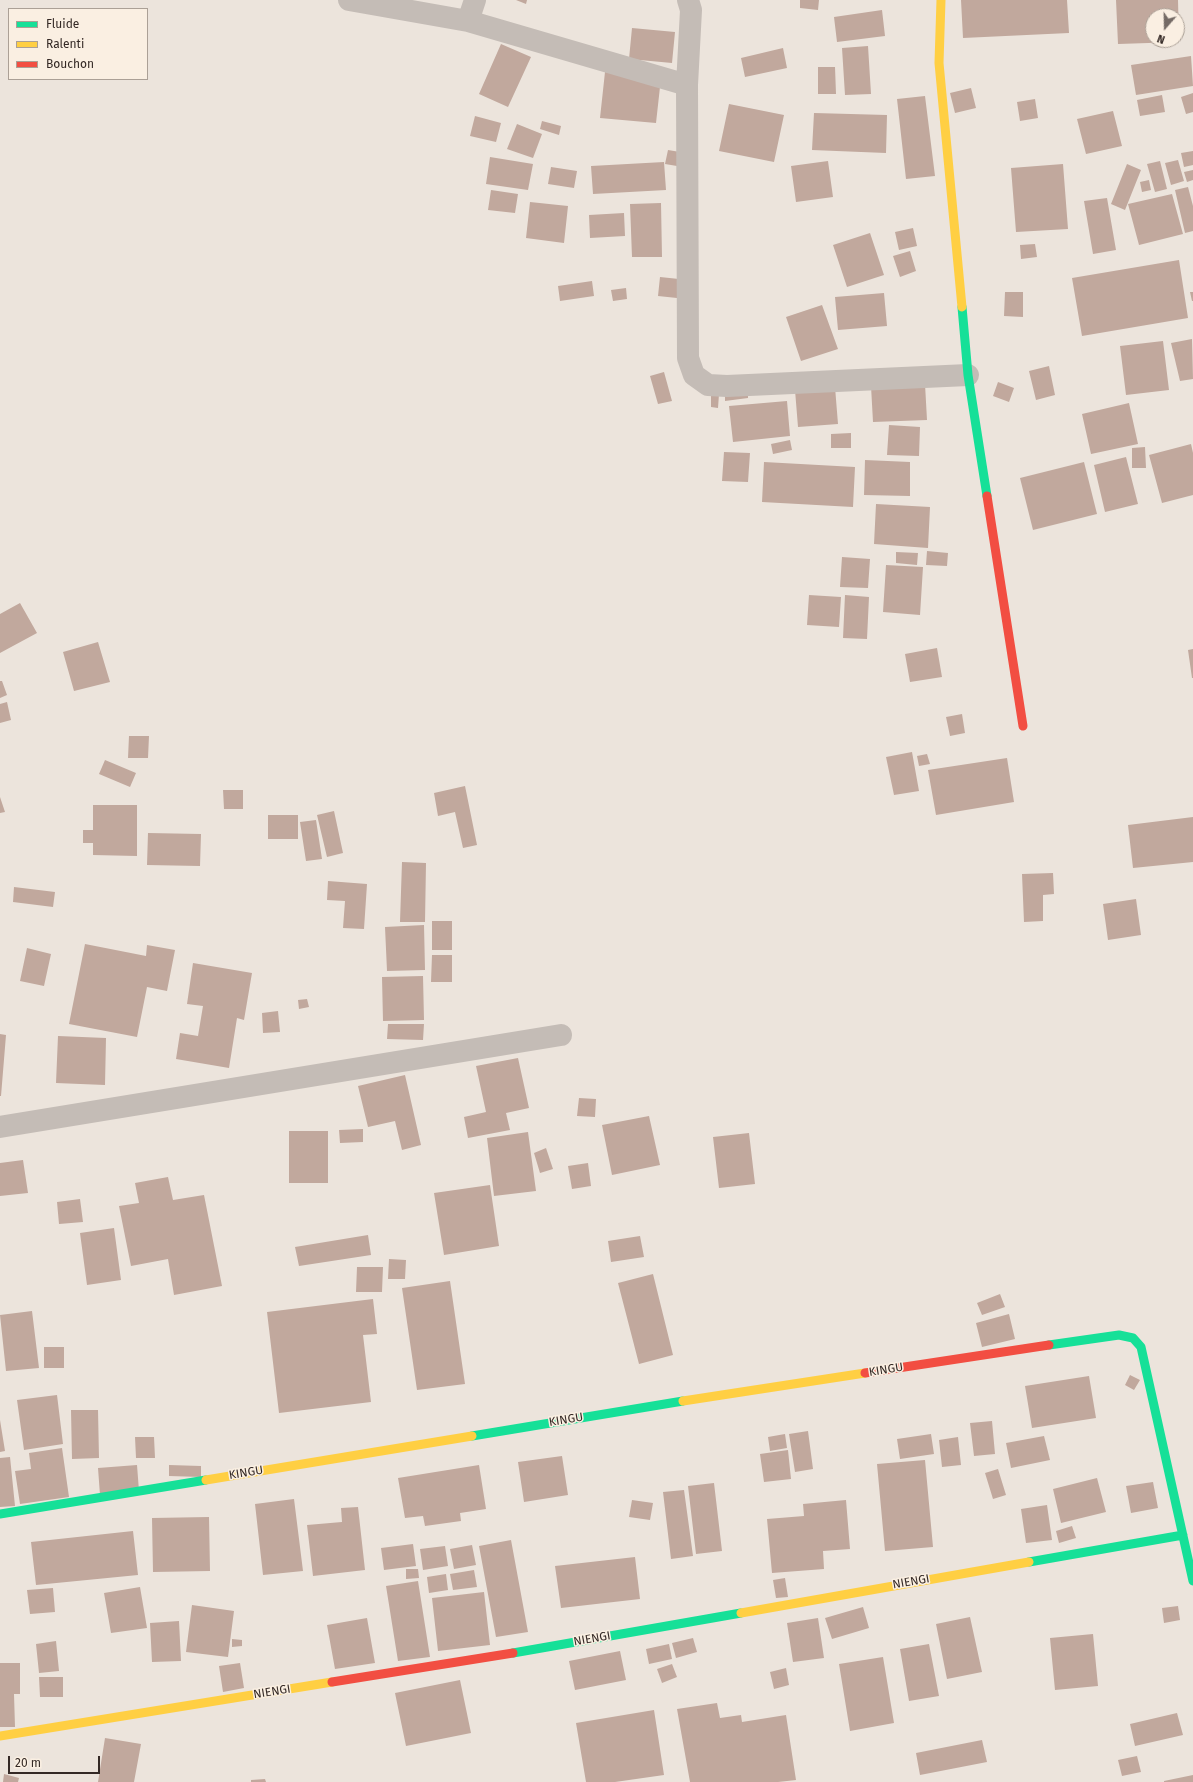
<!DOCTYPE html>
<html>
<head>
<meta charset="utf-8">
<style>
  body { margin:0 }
  #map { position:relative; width:1193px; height:1782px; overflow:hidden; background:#ece4dc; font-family:"Fira Sans",sans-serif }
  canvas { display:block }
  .legend { position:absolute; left:8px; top:8px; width:140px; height:72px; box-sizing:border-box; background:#faefe2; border:1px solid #aba096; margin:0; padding:5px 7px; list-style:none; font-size:12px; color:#342925 }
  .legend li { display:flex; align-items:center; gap:8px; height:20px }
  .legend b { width:20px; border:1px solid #aba096 }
  .north { position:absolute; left:1145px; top:8px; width:40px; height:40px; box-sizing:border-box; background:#faefe2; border:1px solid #aba096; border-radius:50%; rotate:200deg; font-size:11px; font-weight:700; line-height:16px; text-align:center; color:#342925 }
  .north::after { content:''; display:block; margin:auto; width:14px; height:18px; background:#746a65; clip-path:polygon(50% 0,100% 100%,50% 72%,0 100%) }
  .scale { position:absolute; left:8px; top:1756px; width:92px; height:18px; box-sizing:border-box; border:2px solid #342925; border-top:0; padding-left:5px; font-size:12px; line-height:14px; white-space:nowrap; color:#342925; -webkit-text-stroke:3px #faefe2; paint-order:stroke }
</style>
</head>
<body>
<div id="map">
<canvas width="1193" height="1782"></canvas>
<ul class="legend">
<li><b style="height:5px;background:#16e098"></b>Fluide</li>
<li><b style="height:5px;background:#ffcf43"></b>Ralenti</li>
<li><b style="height:5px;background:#f24e42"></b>Bouchon</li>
</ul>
<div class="north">N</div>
<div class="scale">20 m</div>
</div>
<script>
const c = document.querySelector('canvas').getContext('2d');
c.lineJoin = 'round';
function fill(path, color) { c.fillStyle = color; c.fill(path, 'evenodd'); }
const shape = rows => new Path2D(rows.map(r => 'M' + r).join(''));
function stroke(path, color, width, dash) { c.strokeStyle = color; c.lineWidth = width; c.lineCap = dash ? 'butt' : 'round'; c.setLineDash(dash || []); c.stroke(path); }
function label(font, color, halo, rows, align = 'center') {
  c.font = font + ' "Fira Sans",sans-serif'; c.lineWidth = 3; c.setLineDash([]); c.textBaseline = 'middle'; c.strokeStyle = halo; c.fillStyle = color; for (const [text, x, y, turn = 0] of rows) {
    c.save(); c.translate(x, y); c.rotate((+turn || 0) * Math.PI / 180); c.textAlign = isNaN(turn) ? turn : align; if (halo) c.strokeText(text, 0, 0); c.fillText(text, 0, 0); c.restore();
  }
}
const building = shape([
  [516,0,527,0,526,4],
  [800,0,819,0,818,10,800,8],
  [961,0,1067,0,1069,33,963,38],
  [1116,0,1178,0,1179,42,1118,44],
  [1153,16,1177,16,1177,40,1153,40],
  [882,10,885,36,837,42,834,17],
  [632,28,675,32,672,63,629,59],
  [501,44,531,57,508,107,479,94],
  [868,46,871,94,845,95,842,48],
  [783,48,787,68,745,77,741,58],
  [1191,56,1193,86,1136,95,1131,65],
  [818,67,835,67,836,94,818,94],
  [605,72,661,78,656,123,600,118],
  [971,88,976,108,955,113,950,93],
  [1193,93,1193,112,1186,114,1181,97],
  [1162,95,1165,112,1140,116,1137,100],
  [925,96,935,176,906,179,897,99],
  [1035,99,1038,118,1020,121,1017,102],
  [729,104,784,115,774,162,719,151],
  [1113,111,1122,146,1086,154,1077,119],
  [814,113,887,115,886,153,812,150],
  [475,116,501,123,496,142,470,136],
  [542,121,561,126,559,135,540,129],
  [517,124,542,134,533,158,507,149],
  [668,150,680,152,677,166,665,164],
  [1193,151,1193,165,1184,167,1181,153],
  [490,157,533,164,528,190,486,184],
  [1178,160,1184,181,1171,185,1165,163],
  [828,161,833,197,796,202,791,166],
  [1160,161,1167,189,1155,192,1147,164],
  [664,162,666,190,593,194,591,166],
  [1063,164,1068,229,1016,232,1011,168],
  [1127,164,1141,170,1125,210,1111,204],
  [551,167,577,171,574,188,548,184],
  [1193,170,1193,180,1187,182,1184,172],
  [1149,180,1151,190,1142,192,1140,182],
  [1188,187,1193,206,1193,231,1185,233,1175,190],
  [491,190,518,194,515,213,488,210],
  [1172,194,1183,234,1139,245,1128,204],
  [1107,198,1116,250,1093,254,1084,201],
  [530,202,568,206,564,243,526,238],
  [661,203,662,257,632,257,630,204],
  [624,213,625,236,590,238,589,215],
  [913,228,917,246,899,250,895,232],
  [870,233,884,275,847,287,833,245],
  [1035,244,1037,257,1021,259,1020,245],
  [910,251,916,271,900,277,893,256],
  [1179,260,1188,318,1082,336,1072,278],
  [660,277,679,279,677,298,658,296],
  [592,281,594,296,560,301,558,286],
  [626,288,627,299,613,301,611,290],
  [1005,292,1023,292,1023,317,1004,316],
  [1190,292,1193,292,1193,301,1192,301],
  [884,293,887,326,838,330,835,297],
  [822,305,838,349,801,361,786,317],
  [1192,339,1193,379,1180,381,1171,343],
  [1163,341,1169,390,1126,395,1120,346],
  [1049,366,1055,395,1036,400,1029,371],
  [664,372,672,401,658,404,650,376],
  [998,382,1014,388,1009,402,993,396],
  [925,384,927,420,873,422,871,386],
  [835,387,838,424,798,427,795,390],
  [748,388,748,398,725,401,725,391],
  [711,394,719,394,718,408,711,407],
  [787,401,790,436,733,442,729,406],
  [1129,403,1138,444,1091,454,1082,414],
  [889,425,920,427,919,456,887,455],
  [851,433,851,448,831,448,831,434],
  [790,440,792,450,773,454,771,444],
  [1191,444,1193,453,1193,495,1162,503,1149,455],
  [1145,447,1146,468,1132,468,1132,448],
  [724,452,750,453,748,482,722,481],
  [1126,457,1138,504,1105,512,1094,465],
  [865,460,910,462,910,496,864,495],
  [764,462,855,467,853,507,762,502],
  [1084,462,1097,514,1033,530,1020,478],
  [876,504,930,507,928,548,874,544],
  [927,551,948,553,947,566,926,565],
  [896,552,918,553,917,565,896,563],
  [842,557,870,559,868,588,840,587],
  [886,565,923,567,920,615,883,612],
  [809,595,841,597,839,627,807,625],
  [845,595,869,597,867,639,843,638],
  [20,603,37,633,0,653,0,614],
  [98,642,110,682,74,691,63,652],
  [937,648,942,677,910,682,905,654],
  [1193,649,1193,678,1192,678,1188,650],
  [0,681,2,681,7,695,0,698],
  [7,702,11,720,0,723,0,704],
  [962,714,965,733,950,736,946,717],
  [129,736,149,736,148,758,128,758],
  [912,752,919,791,894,795,886,757],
  [927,754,930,764,919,766,917,756],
  [1007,758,1014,802,936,815,928,770],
  [105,760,136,773,130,787,99,774],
  [465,786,477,845,463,848,455,812,438,816,434,793],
  [223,790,243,790,243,809,224,809],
  [0,797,5,812,0,813],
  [93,805,137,805,137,856,93,855,93,843,83,843,83,830,93,830],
  [334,811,343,853,327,857,317,815],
  [268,815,298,815,298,839,268,839],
  [1193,817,1193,862,1133,868,1128,825],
  [316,820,322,859,306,861,300,822],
  [148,833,201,834,200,866,147,865],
  [402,862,426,863,425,922,400,922],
  [1053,873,1054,894,1043,895,1043,921,1024,922,1022,874],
  [328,881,367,884,364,929,343,928,345,901,327,900],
  [14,887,55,892,53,907,13,902],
  [1136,899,1141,935,1108,940,1103,904],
  [432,921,452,921,452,950,432,950],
  [424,925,425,970,387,971,385,927],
  [85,944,146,956,147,945,175,950,167,991,147,987,137,1037,69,1024],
  [27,948,51,954,44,986,20,981],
  [432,955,452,955,452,982,431,982],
  [193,963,252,973,244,1020,237,1018,229,1068,176,1059,180,1033,198,1036,203,1006,187,1004],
  [423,976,424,1020,383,1021,382,977],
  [307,999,309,1007,299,1009,298,1000],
  [278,1011,280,1032,263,1033,262,1013],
  [388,1024,424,1024,423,1040,387,1039],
  [0,1034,6,1035,1,1096,0,1096],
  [58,1036,106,1038,105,1085,56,1083],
  [518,1058,529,1108,506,1113,510,1130,468,1138,464,1117,486,1112,476,1066],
  [405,1075,421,1145,402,1150,395,1121,368,1127,358,1086],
  [579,1098,596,1099,595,1117,577,1116],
  [649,1116,660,1165,612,1175,602,1125],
  [363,1129,363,1142,340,1143,339,1130],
  [289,1131,328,1131,328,1183,289,1183],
  [528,1132,536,1191,494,1196,487,1138],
  [749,1133,755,1184,719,1188,713,1137],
  [546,1148,553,1169,540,1173,534,1153],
  [23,1160,28,1193,0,1196,0,1163],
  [588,1163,591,1186,572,1189,568,1166],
  [168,1177,173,1200,204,1195,222,1286,174,1295,168,1259,131,1266,119,1206,139,1203,135,1183],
  [490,1185,499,1246,444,1255,434,1193],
  [80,1199,83,1222,59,1224,57,1202],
  [114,1228,121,1280,87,1285,80,1233],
  [368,1235,371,1255,299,1266,295,1247],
  [640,1236,644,1257,611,1262,608,1241],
  [389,1259,406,1260,405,1279,388,1279],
  [357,1267,383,1267,382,1292,356,1292],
  [653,1274,673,1355,639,1364,618,1283],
  [450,1281,465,1384,417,1390,402,1288],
  [1000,1294,1005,1307,982,1315,977,1303],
  [373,1299,377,1334,363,1335,371,1402,279,1413,267,1312],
  [32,1311,39,1368,6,1371,0,1315],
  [1009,1314,1015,1339,982,1347,976,1323],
  [44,1347,64,1347,64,1368,44,1368],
  [1130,1375,1140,1380,1134,1390,1125,1385],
  [1089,1376,1096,1418,1032,1428,1025,1386],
  [57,1395,63,1444,24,1450,17,1400],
  [71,1410,98,1410,99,1458,72,1459],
  [0,1420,5,1451,0,1452],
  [992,1421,995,1454,974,1456,970,1423],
  [808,1431,813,1469,795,1472,789,1434],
  [785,1434,787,1448,770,1451,768,1437],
  [931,1434,934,1454,900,1459,897,1439],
  [1044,1436,1050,1460,1011,1468,1006,1443],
  [135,1437,154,1437,155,1458,136,1458],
  [958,1437,961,1465,942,1467,939,1440],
  [62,1448,69,1497,20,1504,15,1471,31,1469,29,1453],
  [788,1450,791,1479,764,1482,760,1454],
  [562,1456,568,1495,524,1502,518,1462],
  [10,1457,15,1506,0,1507,0,1458],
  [925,1460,933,1547,885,1551,877,1464],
  [137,1465,139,1491,100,1495,98,1468],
  [169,1465,201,1466,201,1477,169,1476],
  [479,1465,486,1509,460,1513,461,1521,425,1526,423,1516,405,1518,398,1478],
  [998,1469,1006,1495,993,1499,985,1473],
  [1097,1478,1106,1512,1061,1523,1053,1489],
  [1153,1482,1158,1508,1131,1513,1126,1486],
  [714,1483,722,1551,696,1554,688,1486],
  [684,1490,693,1556,671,1559,663,1492],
  [294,1499,303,1571,263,1575,255,1504],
  [632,1500,653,1503,650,1520,629,1517],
  [846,1500,850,1549,823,1551,824,1569,772,1573,767,1519,804,1516,803,1504],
  [1047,1505,1052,1540,1026,1543,1021,1509],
  [358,1507,365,1570,313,1576,307,1525,342,1522,341,1508],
  [209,1517,210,1571,153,1572,152,1518],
  [1072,1526,1076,1538,1059,1543,1056,1531],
  [133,1531,138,1575,36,1585,31,1542],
  [511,1540,528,1632,496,1637,479,1546],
  [413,1544,416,1566,384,1570,381,1548],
  [472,1545,476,1565,454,1569,450,1549],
  [445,1546,448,1566,423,1570,420,1549],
  [635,1557,640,1599,561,1608,555,1566],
  [406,1569,418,1569,419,1578,406,1579],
  [474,1570,477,1587,453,1590,450,1574],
  [446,1574,448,1590,429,1593,427,1577],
  [785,1578,788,1597,776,1598,773,1580],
  [418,1581,430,1657,398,1661,386,1586],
  [140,1587,147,1628,111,1633,104,1593],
  [53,1588,55,1612,30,1614,27,1590],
  [484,1592,490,1645,438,1651,432,1598],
  [192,1605,234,1611,228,1657,186,1652],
  [1178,1606,1180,1620,1164,1623,1162,1608],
  [863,1607,869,1628,832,1639,825,1618],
  [970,1617,982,1672,947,1679,936,1624],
  [367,1618,375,1663,335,1669,327,1625],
  [818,1618,824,1658,793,1662,787,1623],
  [179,1621,181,1661,152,1662,150,1623],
  [1093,1634,1098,1686,1055,1690,1050,1638],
  [693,1638,697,1652,676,1658,672,1643],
  [232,1639,242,1640,242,1646,232,1647],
  [56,1641,59,1671,39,1673,36,1644],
  [669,1644,672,1659,649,1664,646,1649],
  [929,1644,939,1696,909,1701,900,1649],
  [620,1651,626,1680,575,1690,569,1661],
  [883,1657,894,1723,850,1731,839,1664],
  [0,1663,20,1663,20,1694,14,1694,15,1727,0,1727],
  [240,1663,244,1688,223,1692,219,1666],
  [672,1664,677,1677,662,1683,657,1669],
  [786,1668,789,1685,774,1689,770,1672],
  [39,1677,63,1677,63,1697,40,1697],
  [460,1680,471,1733,406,1746,395,1693],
  [717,1703,720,1718,741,1715,742,1722,786,1715,796,1780,778,1782,690,1782,677,1709],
  [654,1710,664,1775,615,1782,586,1782,576,1723],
  [1177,1713,1183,1735,1135,1746,1130,1724],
  [105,1738,141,1744,134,1782,98,1782],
  [982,1740,987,1762,920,1775,916,1753],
  [1137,1756,1141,1772,1122,1776,1118,1760],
  [4,1774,19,1778,18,1782,3,1782],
  [1193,1775,1193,1782,1164,1782,1164,1781],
  [265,1779,266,1782,251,1782,251,1780]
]);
const street = shape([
  [349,0,468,21],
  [475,0,468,21,687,85],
  [688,0,691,10,687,85,688,358,694,375,708,385,727,386,968,375],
  [0,1127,561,1035]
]);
const fast = shape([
  [962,307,968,375,987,496],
  [1049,1345,1119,1335,1133,1338,1141,1347,1193,1581],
  [472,1436,683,1401],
  [0,1514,206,1480],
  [1029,1562,1183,1535],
  [513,1653,741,1613]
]);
const slow = shape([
  [941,0,939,63,962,307],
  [683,1401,865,1373],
  [206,1480,472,1436],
  [741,1613,1029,1562],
  [0,1736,332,1682]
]);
const jam = shape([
  [987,496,1023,726],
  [865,1373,1049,1345],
  [332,1682,513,1653]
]);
const streetNames = [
  ["KINGU",886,1370,-9],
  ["KINGU",566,1420,-9],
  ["KINGU",246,1473,-9],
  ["NIENGI",911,1582,-10],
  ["NIENGI",592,1639,-10],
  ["NIENGI",272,1692,-9]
];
fill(building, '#c1a89d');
stroke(street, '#c4bcb6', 22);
stroke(fast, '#16e098', 9);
stroke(slow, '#ffcf43', 9);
stroke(jam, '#f24e42', 9);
label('12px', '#342925', '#faefe2', streetNames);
</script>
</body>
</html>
